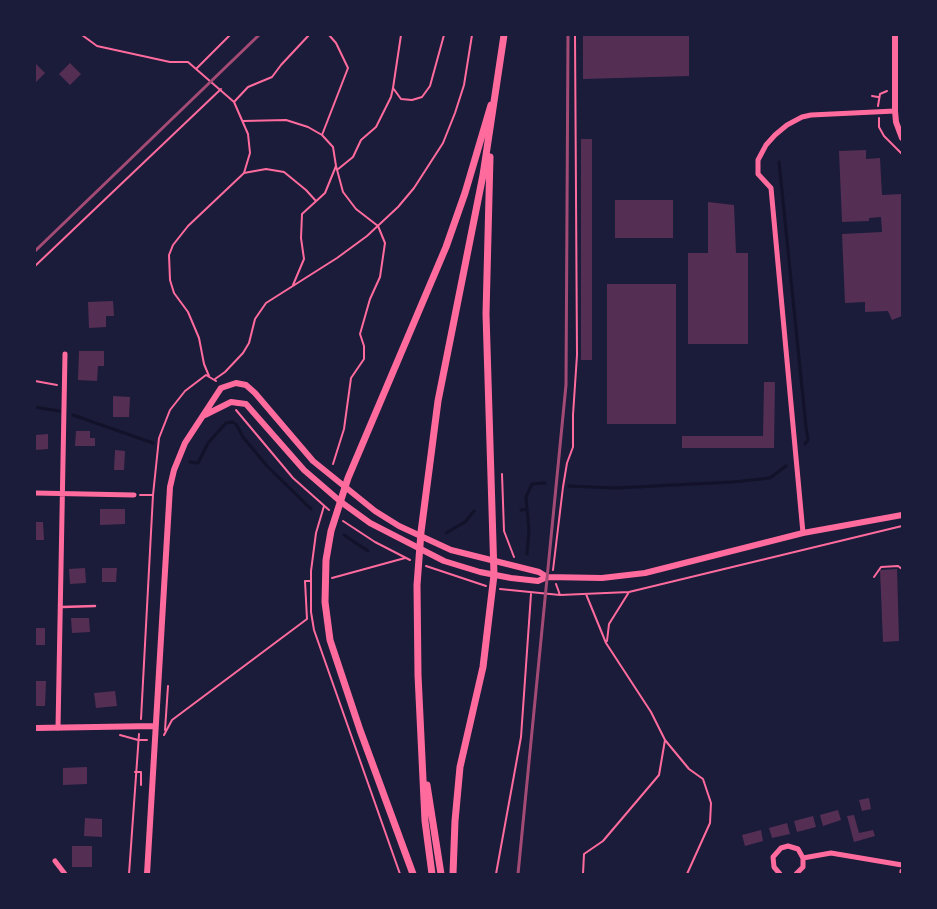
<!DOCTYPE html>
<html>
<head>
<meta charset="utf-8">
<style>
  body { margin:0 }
  #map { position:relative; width:937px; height:909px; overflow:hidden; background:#1b1b3a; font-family:Commissioner,sans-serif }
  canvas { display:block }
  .frame { position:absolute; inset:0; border:36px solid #1b1b3a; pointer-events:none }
</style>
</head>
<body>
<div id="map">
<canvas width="937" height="909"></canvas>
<div class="frame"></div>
</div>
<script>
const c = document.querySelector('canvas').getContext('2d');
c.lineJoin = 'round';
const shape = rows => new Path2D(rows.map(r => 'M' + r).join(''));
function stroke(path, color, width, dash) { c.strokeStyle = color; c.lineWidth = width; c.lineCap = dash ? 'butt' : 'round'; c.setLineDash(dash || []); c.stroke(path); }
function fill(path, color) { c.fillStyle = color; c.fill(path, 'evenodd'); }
const stream = shape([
  [779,162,806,427,808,440,805,444],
  [35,407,59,411],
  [73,415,153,443],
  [190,462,198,463,208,443,226,423,232,422,236,424,243,437,267,466,311,509],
  [569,486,615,488,733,482,770,478,786,466],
  [527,509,529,530,527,554],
  [521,510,527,509,526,497,532,484,545,483],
  [446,533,465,522,474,511],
  [344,535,368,551]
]);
const building = shape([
  [583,35,689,35,689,76,583,79],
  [35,63,45,73,35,83],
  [70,63,81,74,70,85,59,74],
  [581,139,592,139,592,360,581,360],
  [866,150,866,159,880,158,882,195,902,194,902,316,892,320,888,311,865,312,865,302,845,303,842,234,882,232,881,217,869,218,869,221,842,222,839,151],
  [615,200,673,200,673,238,615,238],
  [708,202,734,205,736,253,748,253,748,344,688,344,688,253,708,253],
  [607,284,676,284,676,424,607,424],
  [113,301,114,316,106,316,106,327,89,328,88,302],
  [79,351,104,351,104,366,98,366,97,381,78,380],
  [764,382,775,382,774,448,682,448,682,436,763,436],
  [113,396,130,397,129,417,113,417],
  [76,431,90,431,90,438,95,438,95,446,75,446],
  [48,434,48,449,35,450,35,435],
  [115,450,125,451,124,470,114,470],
  [100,509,125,509,125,524,100,525],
  [35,522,43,522,44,540,35,540],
  [85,568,86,583,70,584,69,569],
  [102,568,117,568,116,582,102,582],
  [897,569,899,641,883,642,880,570],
  [71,618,89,618,90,632,72,633],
  [35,628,45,628,45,645,35,645],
  [35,681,46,681,45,706,35,706],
  [115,691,117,706,96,708,94,693],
  [87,767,87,784,63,785,63,768],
  [869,798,871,809,862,811,859,800],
  [838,810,841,820,823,826,820,815],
  [854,815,859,833,873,830,875,836,854,842,847,816],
  [813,816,816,827,797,832,794,821],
  [85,818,102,819,102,837,84,836],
  [787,823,790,834,772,838,769,828],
  [761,830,763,841,745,846,742,835],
  [72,846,92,846,92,867,72,867]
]);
const path = shape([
  [82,35,97,46,170,62,188,62,234,102,248,134,250,153,244,173,188,226,173,245,169,255,170,280,174,293,188,312,199,338,204,364,209,376],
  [401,35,393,88,401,99,412,100,422,97,430,86,444,35],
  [196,69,230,35],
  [872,96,878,97],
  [234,102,248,87,272,77,281,65,309,35],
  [878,106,880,94,887,91],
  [879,118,879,127,884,136,902,154],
  [243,121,286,120,308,127,322,135,333,147,336,166,325,193,302,214,301,238,304,259,293,285],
  [322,135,348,68,336,43,329,35],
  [337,170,353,157,361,140,376,127,391,97,393,88],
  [244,173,266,169,284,172,306,190,316,201],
  [35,266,221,89],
  [215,379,225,372,243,353,249,343,255,319,266,303,337,258,367,236,398,207,414,188,443,143,455,113,464,85,472,35],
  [35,381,57,385],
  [236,410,293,478,329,510],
  [333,464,344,429,351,378,364,359,364,346,360,334,370,299,380,277,385,243,378,226,356,209,343,192,336,166],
  [502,474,504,531,514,557],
  [140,495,153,495],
  [324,506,316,533,311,571,311,612,314,630,400,874],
  [343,521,375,542,410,560],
  [426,566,486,586],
  [553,570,563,487,567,463,573,447,573,415,577,355,575,35],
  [874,577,881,567,898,566,902,569],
  [332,578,405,558],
  [556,584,560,595],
  [500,589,560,595,629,592,902,526],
  [586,594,606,643,651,712,665,740,689,769,703,779,711,803,710,823,687,874],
  [607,641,609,624,629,592],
  [141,719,153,495,159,438,170,410,185,391,206,375,216,381],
  [165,730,168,686],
  [120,735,138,740,147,740],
  [164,735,172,720,307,619,305,581,311,581],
  [135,772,141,772,141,785],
  [129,874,139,734],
  [496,874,521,737,531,594],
  [583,874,584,854,603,841,659,775,665,740]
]);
const service = shape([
  [62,607,95,606]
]);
const minor = shape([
  [35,493,134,495],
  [803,533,771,188,758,174,758,160,766,145,775,135,787,125,802,117,811,115,895,111],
  [58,728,65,354],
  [803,858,831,853,902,865],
  [55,861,65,874],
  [780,874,774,867,773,857,781,848,788,846,798,849,803,858,803,867,796,874],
  [902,874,902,871]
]);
const tertiary = shape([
  [895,35,895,111,896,122,902,138],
  [205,415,231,402,246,404,304,470,341,502,370,523,444,561,480,572,511,578,538,581,547,577,602,578,645,573,803,533,902,515],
  [35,728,155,726],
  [147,874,170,487,174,470,185,443,221,388,236,383,246,385,255,393,313,461,375,511,399,526,451,550,539,572,547,577]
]);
const secondary = shape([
  [427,785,441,874],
  [413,874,360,730,330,640,325,602,326,560,331,531,348,478,446,247,465,193,491,105],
  [432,874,425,821,418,675,417,585,421,532,438,401,483,175,504,35],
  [453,874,455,821,460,767,483,667,494,575,486,314,490,157]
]);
const rail = shape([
  [35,251,259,35],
  [518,874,566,385,568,35]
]);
stroke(stream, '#12122b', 3);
fill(building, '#542f53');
stroke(path, '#ff6b9d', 2);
stroke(service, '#ff6b9d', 2.5);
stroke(minor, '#ff6b9d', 5);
stroke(tertiary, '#ff6b9d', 6);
stroke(secondary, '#ff6b9d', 7);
stroke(rail, '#a44b75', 3);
</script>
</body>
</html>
